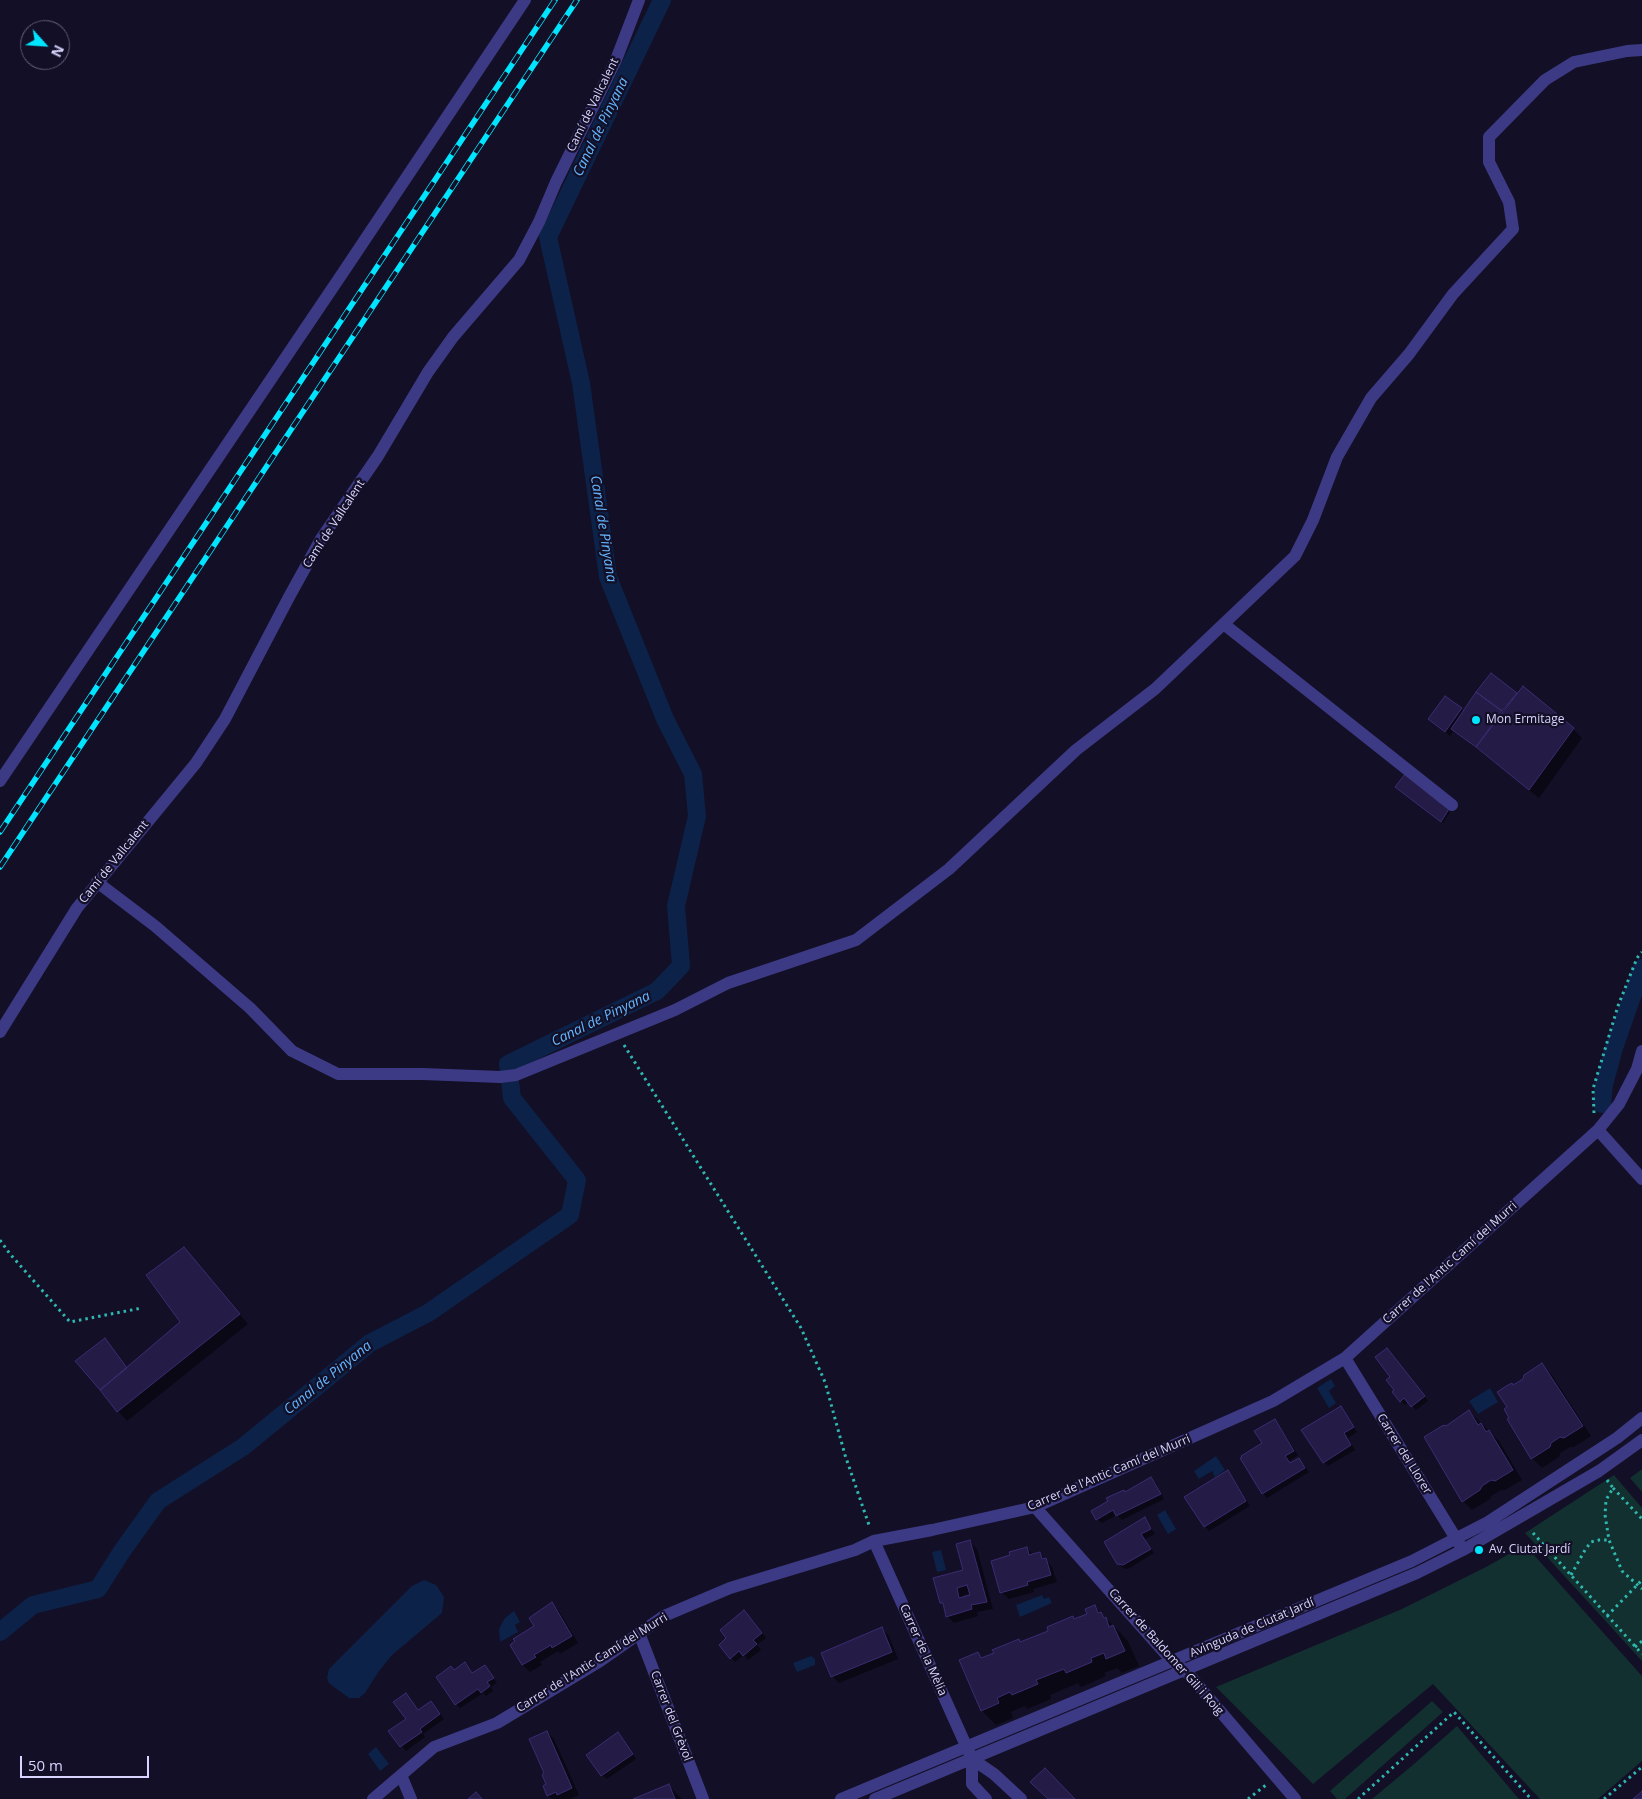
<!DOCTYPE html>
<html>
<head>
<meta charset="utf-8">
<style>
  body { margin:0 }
  #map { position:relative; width:1642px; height:1799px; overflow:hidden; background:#130f26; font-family:"Open Sans",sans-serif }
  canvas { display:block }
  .north { position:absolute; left:20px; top:20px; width:50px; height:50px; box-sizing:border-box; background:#130f26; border:1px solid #625e7d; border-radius:50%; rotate:116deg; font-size:14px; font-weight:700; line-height:20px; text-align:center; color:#d9d4ff }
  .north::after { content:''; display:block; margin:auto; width:18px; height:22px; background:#00e5ff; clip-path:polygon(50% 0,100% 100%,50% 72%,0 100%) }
  .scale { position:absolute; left:20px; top:1756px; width:129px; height:22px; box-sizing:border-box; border:2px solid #d9d4ff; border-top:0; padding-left:6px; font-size:15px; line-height:18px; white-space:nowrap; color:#d9d4ff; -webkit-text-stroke:4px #130f26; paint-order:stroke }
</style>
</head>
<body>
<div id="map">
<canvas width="1642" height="1799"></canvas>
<div class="north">N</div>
<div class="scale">50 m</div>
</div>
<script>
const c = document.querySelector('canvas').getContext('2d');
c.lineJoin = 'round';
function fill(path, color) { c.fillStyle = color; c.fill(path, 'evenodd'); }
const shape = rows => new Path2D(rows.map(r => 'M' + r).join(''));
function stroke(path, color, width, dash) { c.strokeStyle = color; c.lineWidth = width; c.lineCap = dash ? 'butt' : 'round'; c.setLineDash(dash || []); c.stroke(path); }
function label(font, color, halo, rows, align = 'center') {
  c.font = font + ' "Open Sans",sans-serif'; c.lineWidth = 4.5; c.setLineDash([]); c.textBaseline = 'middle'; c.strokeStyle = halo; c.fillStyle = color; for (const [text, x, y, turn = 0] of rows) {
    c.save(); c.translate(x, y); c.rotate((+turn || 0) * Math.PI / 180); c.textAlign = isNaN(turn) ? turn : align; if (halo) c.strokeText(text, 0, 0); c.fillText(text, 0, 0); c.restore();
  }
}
const green = shape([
  [1642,1469,1642,1492,1630,1478],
  [1614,1475,1642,1508,1642,1661,1525,1533],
  [1525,1545,1642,1676,1642,1761,1598,1799,1540,1799,1433,1684,1313,1784,1216,1687,1402,1609,1486,1567],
  [1432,1701,1443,1712,1345,1799,1337,1799,1330,1791],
  [1457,1726,1519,1799,1372,1799,1414,1764]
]);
const water = shape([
  [1331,1379,1335,1386,1329,1391,1336,1403,1329,1408,1317,1388],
  [1490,1388,1498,1402,1478,1414,1469,1401],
  [1216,1456,1225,1470,1215,1477,1212,1471,1199,1479,1194,1471],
  [1165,1510,1176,1529,1168,1534,1157,1515],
  [941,1550,946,1570,937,1572,932,1552],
  [424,1580,436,1585,444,1597,442,1613,392,1655,379,1671,365,1693,359,1698,349,1698,334,1687,329,1683,327,1678,329,1669,412,1586],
  [1042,1595,1044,1599,1049,1597,1052,1603,1020,1617,1016,1605],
  [514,1611,520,1622,515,1625,518,1632,500,1642,499,1629,505,1618],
  [811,1656,815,1659,815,1665,797,1672,793,1663],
  [376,1747,389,1764,380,1771,368,1754]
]);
const shadow = shape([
  [1491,675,1517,695,1573,729,1582,738,1539,798,1454,730,1450,736,1430,719,1445,697,1464,712],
  [1399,789,1448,810,1450,812,1443,823],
  [184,1248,248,1324,127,1421,118,1411,182,1323],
  [1391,1354,1428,1401,1416,1410,1409,1402,1405,1405,1401,1401,1396,1390,1392,1377],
  [1542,1365,1552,1375,1591,1436,1574,1447,1570,1447,1560,1453,1559,1457,1542,1468,1532,1458,1511,1418,1508,1408,1513,1386],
  [1340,1407,1357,1432,1348,1438,1355,1450,1328,1466,1315,1451,1303,1431],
  [1469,1411,1499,1441,1522,1480,1505,1490,1501,1490,1491,1496,1490,1499,1472,1510,1463,1501,1446,1428],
  [1275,1420,1279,1425,1298,1455,1289,1461,1291,1464,1299,1459,1309,1472,1267,1498,1263,1494,1263,1444],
  [1227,1472,1232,1476,1250,1506,1209,1531,1205,1526],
  [1151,1479,1156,1483,1164,1499,1122,1520,1117,1515,1102,1523,1097,1519,1125,1493],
  [1145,1519,1155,1534,1145,1539,1154,1553,1128,1569,1123,1568,1118,1563],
  [970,1542,977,1549,993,1609,977,1612,978,1616,954,1623,947,1616,945,1606,942,1603,965,1571],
  [971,1593,971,1595,964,1598,963,1595],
  [1027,1548,1033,1555,1039,1553,1052,1567,1057,1582,1033,1589,1034,1592,1009,1599,1001,1592,1011,1556],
  [552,1604,559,1611,578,1643,560,1654,558,1651,540,1662,542,1665,530,1672,523,1665,511,1645,535,1627],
  [1095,1607,1128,1641,1139,1666,1122,1673,1117,1668,1104,1673,1106,1676,1081,1687,1078,1683,1050,1695,1051,1699,1027,1709,1025,1706,1011,1712,1013,1718,996,1725,982,1711,961,1661,978,1654,983,1659,1018,1640,1022,1643,1050,1632,1073,1617,1075,1620,1089,1614],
  [748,1616,766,1638,757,1645,761,1650,748,1660,744,1655,735,1662,731,1658],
  [882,1629,889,1636,898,1659,839,1683,832,1676],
  [465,1664,473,1674,485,1666,497,1683,491,1687,493,1691,486,1696,483,1693,460,1708,456,1704],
  [406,1695,419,1711,435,1707,444,1719,423,1734,425,1737,406,1751,390,1731,407,1719],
  [547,1732,554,1739,579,1795,570,1799,552,1799,548,1795,546,1774],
  [622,1738,636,1759,607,1779,602,1775],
  [668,1785,682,1799,636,1799]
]);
const canal = shape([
  [1602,1104,1604,1085,1614,1048,1642,968],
  [0,1632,33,1605,98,1589,122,1551,158,1501,243,1447,370,1343,428,1313,570,1215,577,1180,512,1098,508,1064,657,991,681,966,676,906,697,816,693,774,665,719,608,577,581,383,548,237,662,0]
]);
const building = shape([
  [1491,673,1517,693,1502,711,1476,692,1491,673],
  [1523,686,1574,728,1529,790,1476,747,1523,686],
  [1476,692,1502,711,1476,747,1451,729,1476,692],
  [1445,696,1462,708,1445,732,1428,719,1445,696],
  [1405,774,1449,809,1441,822,1395,787,1405,774],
  [184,1247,240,1314,117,1412,100,1390,180,1322,146,1275,184,1247],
  [105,1338,127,1368,100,1390,75,1361,105,1338],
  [1387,1348,1425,1396,1411,1407,1404,1398,1400,1402,1392,1392,1394,1390,1386,1380,1390,1377,1375,1357,1387,1348],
  [1542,1363,1583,1426,1564,1438,1560,1437,1551,1443,1550,1447,1531,1459,1507,1419,1509,1418,1504,1409,1507,1407,1497,1392,1508,1385,1512,1383,1513,1385,1523,1379,1524,1375,1542,1363],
  [1341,1406,1354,1427,1344,1433,1351,1445,1323,1463,1301,1430,1341,1406],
  [1469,1410,1478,1425,1481,1423,1486,1432,1489,1430,1513,1470,1495,1481,1491,1480,1482,1486,1480,1490,1462,1502,1424,1437,1442,1426,1445,1425,1446,1426,1469,1410],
  [1275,1419,1294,1451,1285,1456,1290,1463,1299,1458,1305,1468,1262,1494,1240,1458,1242,1457,1241,1456,1262,1443,1254,1431,1275,1419],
  [1228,1470,1246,1501,1204,1527,1184,1497,1228,1470],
  [1151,1477,1161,1494,1116,1516,1113,1510,1096,1520,1091,1511,1108,1501,1106,1498,1124,1490,1125,1492,1151,1477],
  [1145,1517,1151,1529,1141,1534,1151,1549,1123,1565,1117,1564,1104,1542,1145,1517],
  [970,1540,987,1602,971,1605,972,1609,946,1617,943,1603,940,1603,933,1578,963,1570,956,1544,970,1540],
  [967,1585,970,1595,959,1598,957,1588,967,1585],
  [1027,1547,1029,1555,1040,1552,1042,1559,1046,1558,1051,1575,1027,1582,1028,1585,1000,1593,991,1561,1010,1555,1009,1552,1027,1547],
  [552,1602,572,1636,552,1648,551,1645,534,1655,536,1657,522,1665,510,1645,515,1641,513,1639,534,1626,529,1618,552,1602],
  [1095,1605,1098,1613,1101,1612,1104,1618,1106,1617,1109,1627,1113,1625,1125,1651,1106,1659,1104,1653,1091,1658,1092,1662,1066,1673,1064,1669,1036,1680,1038,1684,1012,1695,1010,1692,997,1698,999,1703,981,1711,959,1660,978,1652,981,1658,994,1653,992,1650,1019,1639,1020,1642,1048,1631,1047,1627,1073,1616,1074,1619,1087,1614,1085,1609,1095,1605],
  [744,1610,762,1633,753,1640,757,1644,743,1656,739,1651,730,1659,719,1645,726,1638,720,1630,744,1610],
  [882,1627,892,1652,831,1677,821,1653,882,1627],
  [465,1662,472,1673,485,1665,494,1678,487,1682,490,1686,481,1693,478,1689,455,1705,436,1677,451,1666,454,1670,465,1662],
  [406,1693,418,1710,431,1701,440,1714,420,1729,422,1732,400,1747,388,1731,406,1719,393,1702,406,1693],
  [547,1731,572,1788,557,1795,556,1792,547,1796,543,1786,546,1784,542,1775,544,1773,529,1739,547,1731],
  [618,1732,633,1754,601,1776,586,1755,618,1732],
  [1045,1768,1075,1799,1048,1799,1030,1782,1045,1768],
  [669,1784,675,1799,633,1799,669,1784],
  [1642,1791,1642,1799,1633,1799,1642,1791],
  [476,1792,482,1799,468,1799,476,1792]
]);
const path = shape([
  [624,1045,801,1328,825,1382,845,1455,870,1528],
  [1594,1113,1593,1089,1618,1006,1637,958,1642,952],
  [0,1240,10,1254,70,1322,142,1308],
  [1607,1480,1613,1488,1606,1500,1605,1515,1609,1540,1622,1571,1642,1589],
  [1613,1488,1642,1519],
  [1533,1533,1642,1654],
  [1571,1575,1585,1550,1591,1542,1599,1540,1609,1540],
  [1607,1616,1642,1580],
  [1635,1647,1642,1641],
  [1248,1799,1266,1785],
  [1358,1799,1454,1712,1531,1799],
  [1604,1799,1642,1767]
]);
const minor = shape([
  [0,781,344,271,525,0],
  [97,882,155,926,250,1008,292,1051,338,1074,423,1074,500,1077,516,1075,675,1010,728,983,856,940,949,869,1076,750,1155,689,1295,556,1313,520,1337,457,1371,398,1409,354,1453,294,1513,229,1509,202,1489,162,1489,137,1545,80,1574,62,1627,51,1642,50],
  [0,1032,77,908,196,763,225,719,289,597,321,539,378,456,428,372,453,337,519,260,539,222,556,182,616,60,639,0],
  [1598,1130,1642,1179],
  [1345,1358,1460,1545],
  [1035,1507,1172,1661,1185,1670,1295,1799],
  [874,1541,972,1759,994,1774,1021,1799],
  [639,1633,703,1799],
  [972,1759,972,1784,986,1799],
  [401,1775,411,1799],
  [373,1799,434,1747,497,1723,600,1661,664,1616,730,1588,855,1550,874,1541,932,1530,1035,1507,1273,1401,1345,1358,1598,1130,1619,1104,1637,1069,1642,1051],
  [841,1799,1412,1561,1488,1522,1617,1438,1642,1418],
  [875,1799,1417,1573,1463,1550,1599,1471,1642,1440]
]);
const tertiary = shape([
  [1225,625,1452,805]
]);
const rail = shape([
  [0,832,555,0],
  [0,867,577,0]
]);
const markers = [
  [1476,720,5,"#00e5ff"],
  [1479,1550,5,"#00e5ff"]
];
const streetNames = [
  ["Camí de Vallcalent",593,105,-64],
  ["Camí de Vallcalent",334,524,-57],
  ["Camí de Vallcalent",114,862,-51],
  ["Carrer de l'Antic Camí del Murri",1450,1263,-42],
  ["Carrer del Llorer",1404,1454,58],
  ["Carrer de l'Antic Camí del Murri",1109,1473,-23],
  ["Avinguda de Ciutat Jardí",1252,1628,-23],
  ["Carrer de la Mèlia",923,1650,66],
  ["Carrer de Baldomer Gili i Roig",1166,1652,48],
  ["Carrer de l'Antic Camí del Murri",592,1663,-32],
  ["Carrer del Grèvol",671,1716,69]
];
const poiNames = [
  ["Mon Ermitage",1486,720],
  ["Av. Ciutat Jardí",1489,1550]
];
const waterNames = [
  ["Canal de Pinyana",601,127,-64],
  ["Canal de Pinyana",603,529,81],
  ["Canal de Pinyana",601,1019,-26],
  ["Canal de Pinyana",328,1378,-39]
];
fill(green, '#12302f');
fill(water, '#0c2248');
fill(shadow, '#0007');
stroke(canal, '#0c2248', 18);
fill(building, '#241b47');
stroke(building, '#3b2d73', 1);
stroke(path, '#2fb8b0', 3, [2.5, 4]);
stroke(minor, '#3d3a85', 12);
stroke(tertiary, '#3d3a85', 12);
stroke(rail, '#00e5ff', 5.5);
stroke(rail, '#130f26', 4, [11]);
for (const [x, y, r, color] of markers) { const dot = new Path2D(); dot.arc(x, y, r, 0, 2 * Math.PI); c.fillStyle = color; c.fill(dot); stroke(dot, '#130f26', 2); }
label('12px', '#d9d4ff', '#130f26', streetNames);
label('12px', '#d9d4ff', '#130f26', poiNames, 'left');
label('italic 14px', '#62b6ff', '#130f26', waterNames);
</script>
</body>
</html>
